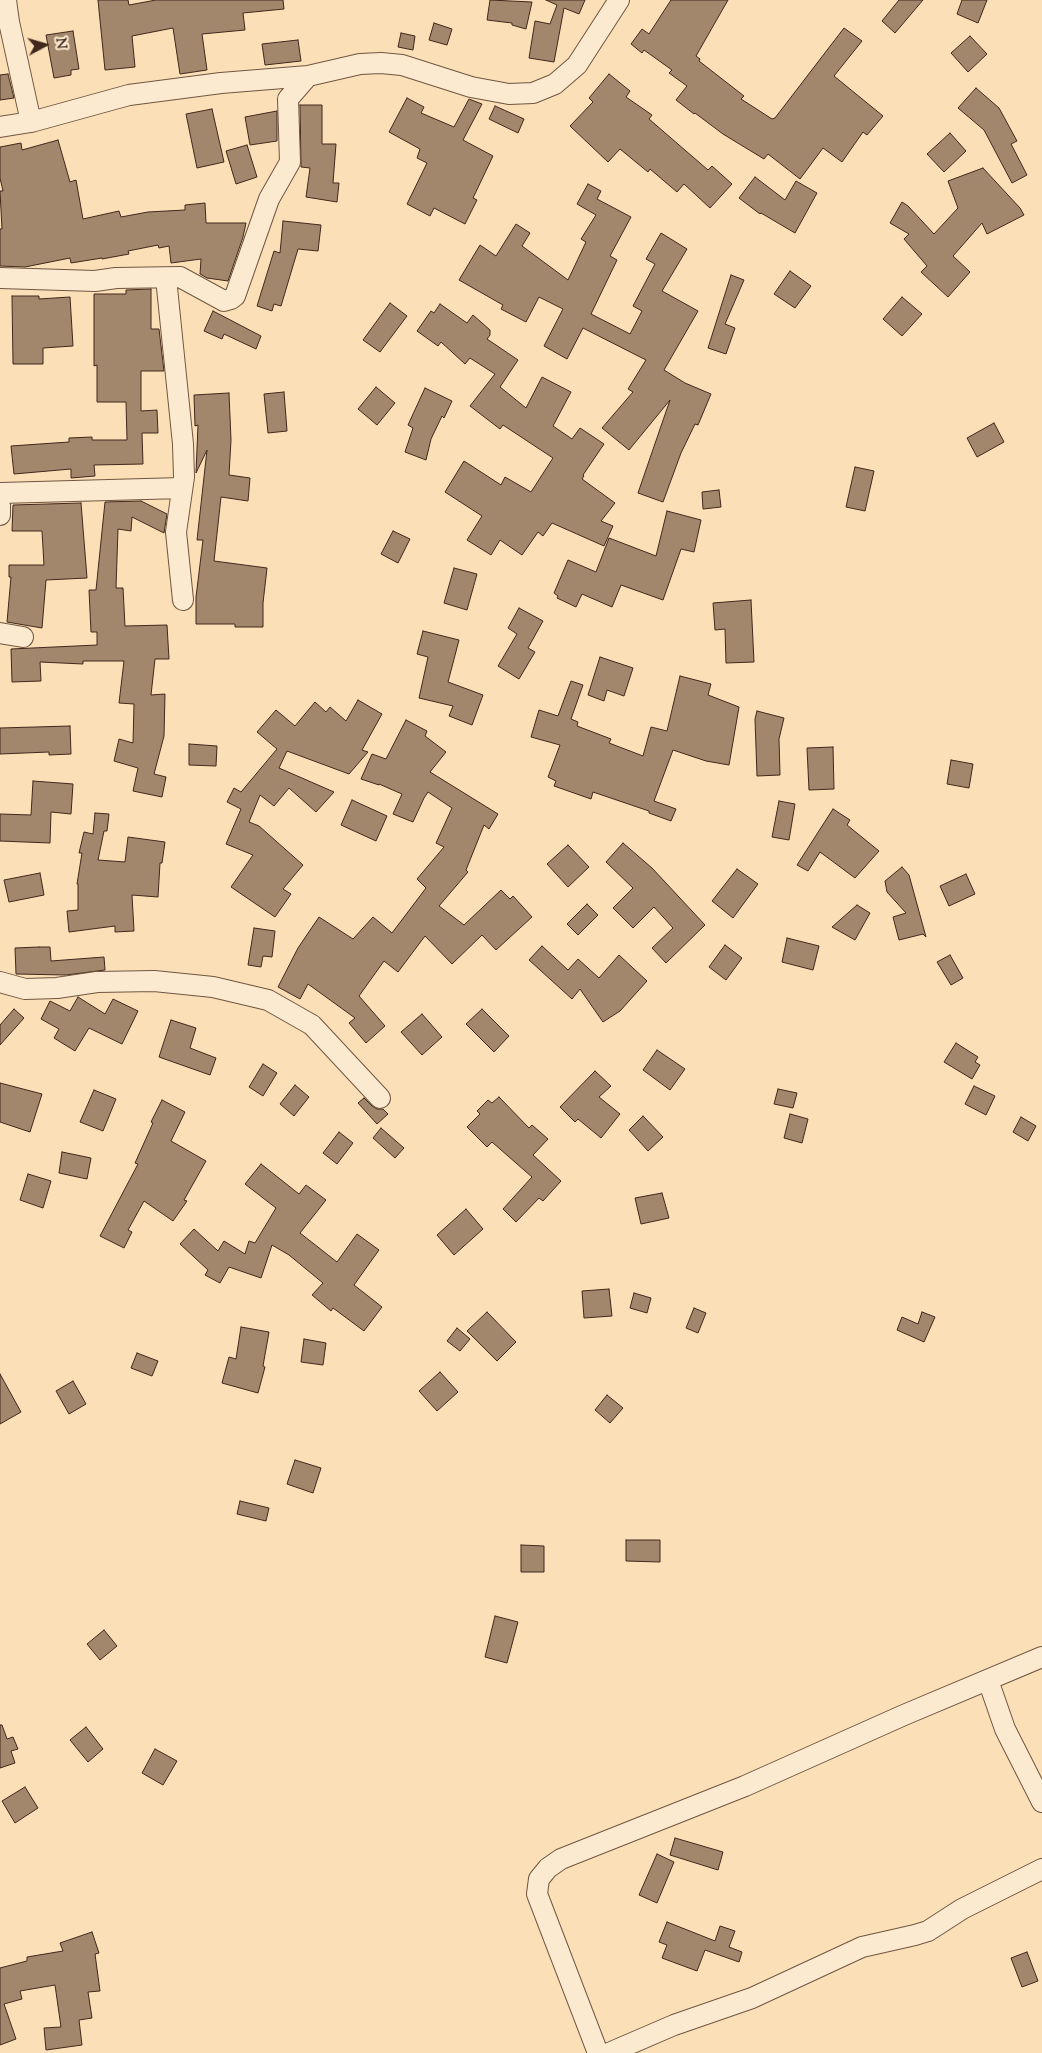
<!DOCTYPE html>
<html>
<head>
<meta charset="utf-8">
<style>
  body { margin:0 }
  #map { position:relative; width:1042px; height:2053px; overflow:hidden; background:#fbdfb6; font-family:"Sorts Mill Goudy",serif }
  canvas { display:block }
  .north { position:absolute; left:20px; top:20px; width:50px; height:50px; -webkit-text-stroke:4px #fcead0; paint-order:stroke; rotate:84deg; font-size:14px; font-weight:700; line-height:20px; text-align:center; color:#41281c }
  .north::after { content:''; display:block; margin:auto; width:18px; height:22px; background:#41281c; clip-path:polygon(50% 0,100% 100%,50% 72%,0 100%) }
</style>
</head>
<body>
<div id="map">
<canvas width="1042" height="2053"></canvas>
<div class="north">N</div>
</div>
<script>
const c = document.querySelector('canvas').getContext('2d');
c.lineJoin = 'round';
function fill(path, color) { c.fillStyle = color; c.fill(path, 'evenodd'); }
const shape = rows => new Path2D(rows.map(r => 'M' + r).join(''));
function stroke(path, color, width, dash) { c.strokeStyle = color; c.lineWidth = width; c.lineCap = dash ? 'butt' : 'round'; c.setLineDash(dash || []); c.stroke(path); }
const building = shape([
  [98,0,128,0,129,5,156,0,283,0,284,9,243,13,245,30,202,34,207,70,180,74,173,28,132,36,135,67,105,70,98,0],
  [490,0,532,2,526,29,512,25,512,23,487,20,490,0],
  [546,0,585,0,579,14,564,8,554,62,529,58,535,21,550,24,557,5,546,0],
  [671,0,728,0,696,56,700,59,699,61,744,96,741,99,772,119,775,118,844,28,862,41,834,76,883,116,867,135,863,132,842,162,823,148,800,179,768,154,764,159,723,134,695,113,694,114,676,100,687,86,669,73,672,70,644,50,642,53,631,44,642,29,649,34,671,0],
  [899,0,923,0,895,33,882,21,899,0],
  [962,0,987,0,978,23,957,14,962,0],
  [434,23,452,29,447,45,429,40,434,23],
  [73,31,79,69,71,70,71,75,54,78,46,35,73,31],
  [401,33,415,36,413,50,398,47,401,33],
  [970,36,987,54,968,72,951,53,970,36],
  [298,40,301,61,265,65,262,44,298,40],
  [8,74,14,98,0,100,0,75,8,74],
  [609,74,630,91,626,97,652,115,649,119,708,170,712,166,732,184,710,208,684,184,677,192,650,169,648,172,620,149,608,162,570,126,593,102,589,98,609,74],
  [976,88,999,108,1017,141,1011,144,1027,175,1012,183,984,130,958,108,976,88],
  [407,98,424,107,421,113,454,127,469,99,482,104,463,140,493,156,473,198,477,200,465,224,434,208,430,216,407,204,427,163,417,158,420,149,389,132,407,98],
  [300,105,322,105,322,144,336,144,333,183,339,183,337,202,306,197,310,168,301,167,300,105],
  [495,106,524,119,518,133,489,119,495,106],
  [212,109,224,162,197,168,186,114,212,109],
  [277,111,277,141,250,145,245,117,277,111],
  [950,133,966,151,944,172,927,154,950,133],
  [58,140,70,182,76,180,83,219,119,211,121,217,148,212,185,210,185,205,205,203,206,223,246,223,243,237,228,281,207,278,200,274,201,259,171,263,169,246,159,248,158,245,128,251,129,254,102,259,102,258,71,263,70,258,25,267,0,266,0,229,2,229,0,191,3,191,0,178,0,147,21,143,22,150,58,140],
  [247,145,257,177,236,184,226,151,247,145],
  [983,168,1020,208,1024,215,987,234,982,223,953,256,970,272,948,297,921,272,927,266,904,239,909,234,890,223,902,202,908,206,934,234,958,208,948,181,983,168],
  [755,177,785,200,796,181,817,193,795,233,761,213,760,214,739,198,755,177],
  [588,184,601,191,597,199,631,217,610,256,617,260,591,314,630,334,642,311,633,306,655,264,646,259,661,233,687,249,662,291,698,311,664,370,685,383,711,394,698,425,695,424,681,453,663,502,638,493,670,400,629,450,602,428,633,392,628,389,646,360,583,328,567,359,544,346,563,309,539,297,526,322,501,309,503,305,459,280,480,245,496,256,516,224,530,233,522,246,568,280,586,242,581,239,596,215,577,204,588,184],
  [283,221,321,225,318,251,298,249,281,306,274,304,272,311,257,306,274,251,280,253,283,221],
  [790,271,811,286,795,308,774,294,790,271],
  [731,275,744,280,725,324,735,328,726,354,708,348,731,275],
  [151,289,151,329,159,329,164,371,141,371,141,411,157,410,158,433,142,433,143,464,94,465,95,476,71,478,71,469,14,474,11,446,69,442,69,438,92,437,92,440,127,440,126,402,97,402,97,365,94,366,94,294,126,294,126,290,151,289],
  [12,296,39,296,39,299,70,297,73,346,43,348,43,364,13,364,12,296],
  [902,297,922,314,902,336,883,319,902,297],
  [390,303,407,316,380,352,363,340,390,303],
  [440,304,467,323,473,315,490,330,490,335,487,339,518,360,500,387,526,408,542,377,571,392,553,426,572,439,580,428,604,444,583,475,584,476,582,479,615,503,601,521,613,526,604,546,552,523,543,536,538,532,522,555,500,540,491,555,467,540,482,516,445,492,464,461,501,485,505,477,531,492,553,458,503,425,500,429,470,406,495,374,470,358,465,364,441,342,438,346,417,331,431,311,434,313,440,304],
  [213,311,261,336,256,349,224,334,222,339,204,331,213,311],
  [376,387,395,403,377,425,358,409,376,387],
  [425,388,452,401,444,418,442,416,431,439,426,460,405,452,413,428,408,425,425,388],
  [284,392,287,431,268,433,264,394,284,392],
  [229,393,231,440,229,475,250,478,248,501,221,497,214,561,267,568,263,603,263,627,235,627,235,624,196,624,196,597,203,540,197,540,207,450,196,473,198,425,195,426,194,395,229,393],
  [994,423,1004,442,977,457,967,438,994,423],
  [855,467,874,471,865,511,846,507,855,467],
  [719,490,721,507,703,509,702,492,719,490],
  [141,501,167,514,164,533,132,517,131,531,118,529,116,588,123,588,125,626,167,625,169,659,155,659,151,695,165,694,164,736,154,774,166,777,162,797,133,791,138,768,114,761,119,739,133,743,134,704,119,703,124,661,83,661,83,664,40,662,41,681,12,682,11,649,97,645,97,632,91,632,89,590,96,590,105,502,141,501],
  [81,503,87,578,46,580,42,628,7,622,11,577,9,577,9,565,44,565,42,531,12,531,13,505,81,503],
  [667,511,701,520,694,552,681,549,663,600,621,585,612,607,582,594,576,607,557,598,558,596,554,593,568,560,596,572,609,538,656,556,667,511],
  [393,531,410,539,398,563,381,554,393,531],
  [454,568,477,574,467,610,444,603,454,568],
  [751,600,754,662,726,663,725,629,715,630,713,603,751,600],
  [519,608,543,621,528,648,535,652,519,679,498,666,517,634,508,628,519,608],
  [423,631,459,640,448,682,483,695,472,725,449,716,453,706,419,698,428,657,417,654,423,631],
  [600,657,633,668,624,696,607,690,604,701,588,695,600,657],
  [680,676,711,684,708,695,739,707,729,765,706,761,673,750,654,801,676,809,671,821,649,813,649,811,593,792,591,799,554,786,556,781,548,777,560,745,531,737,539,710,558,716,571,681,583,685,571,719,578,722,577,726,611,739,609,743,643,756,651,727,667,731,680,676],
  [358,700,382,714,362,750,368,752,349,774,287,751,279,768,334,792,316,812,289,788,274,806,260,795,249,822,259,826,303,865,283,889,291,894,275,917,231,887,253,855,226,844,241,809,227,802,234,788,241,792,277,749,257,732,276,710,295,726,315,702,326,712,330,707,346,721,358,700],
  [757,711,784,718,779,739,780,775,757,776,755,719,757,711],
  [406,720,427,731,425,736,446,752,430,772,498,814,489,829,484,825,466,870,468,872,439,906,464,925,501,890,510,899,513,896,532,917,496,950,482,935,452,964,425,936,398,972,384,961,359,996,385,1026,366,1043,349,1023,355,1018,308,984,300,999,278,987,298,948,319,917,353,939,373,917,392,933,426,888,417,879,444,847,436,843,452,808,428,792,424,798,413,822,393,814,402,794,379,784,379,785,361,779,372,754,386,759,406,720],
  [70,726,71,754,49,755,49,752,0,754,0,728,70,726],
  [189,744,217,746,216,766,189,765,189,744],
  [833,747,834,789,809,790,807,748,833,747],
  [951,760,973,764,969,788,947,784,951,760],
  [33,781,73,784,71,814,51,812,50,843,0,841,0,814,31,815,33,781],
  [352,800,387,816,376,841,341,825,352,800],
  [779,801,795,804,789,840,772,837,779,801],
  [833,809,850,820,847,825,879,851,855,878,820,852,808,871,797,865,833,809],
  [95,813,109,814,107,831,104,831,98,860,125,862,128,837,165,842,162,863,160,863,158,897,132,895,134,931,115,932,115,926,69,932,67,911,78,910,78,884,77,884,82,853,79,853,84,832,93,834,95,813],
  [623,843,652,868,705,925,666,963,652,948,673,928,654,907,633,928,613,908,633,888,606,862,623,843],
  [568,845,589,867,568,887,547,864,568,845],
  [902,867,909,875,926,937,923,934,899,940,893,917,906,913,887,892,885,881,902,867],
  [737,869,758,884,733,918,712,901,737,869],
  [40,873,44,895,9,902,4,880,40,873],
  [966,874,975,894,949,906,940,886,966,874],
  [587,904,598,915,578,935,567,924,587,904],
  [857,905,870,913,855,940,832,927,857,905],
  [254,928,275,931,272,957,263,956,261,967,248,965,254,928],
  [787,938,819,946,813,970,782,962,787,938],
  [725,945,742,958,726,980,709,967,725,945],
  [542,946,568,970,578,959,599,978,619,955,647,981,620,1011,603,1022,580,989,572,999,529,960,542,946],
  [39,947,50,947,51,961,104,957,105,970,66,975,16,974,15,948,39,947],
  [950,955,963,978,951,985,937,962,950,955],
  [78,997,105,1014,113,999,138,1011,122,1044,89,1028,75,1051,54,1038,59,1029,41,1019,50,1001,70,1011,78,997],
  [14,1009,24,1018,0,1045,0,1025,14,1009],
  [482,1009,509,1036,494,1052,466,1024,482,1009],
  [422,1014,442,1037,422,1055,401,1032,422,1014],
  [171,1020,196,1028,190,1048,216,1058,210,1075,159,1057,171,1020],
  [956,1043,978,1057,975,1062,980,1065,972,1079,944,1062,956,1043],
  [657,1050,685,1069,670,1090,643,1070,657,1050],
  [263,1064,277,1073,263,1096,249,1087,263,1064],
  [595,1071,611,1086,599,1097,620,1114,601,1138,578,1119,575,1122,560,1107,595,1071],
  [0,1083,42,1094,30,1132,0,1122,0,1083],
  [295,1085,309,1097,294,1116,280,1104,295,1085],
  [974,1086,995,1096,986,1115,965,1104,974,1086],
  [778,1089,797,1093,793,1108,774,1104,778,1089],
  [94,1090,116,1099,103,1131,80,1122,94,1090],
  [499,1097,529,1128,532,1125,548,1139,533,1155,561,1181,543,1201,539,1198,516,1222,503,1209,532,1177,492,1142,487,1147,467,1127,480,1114,477,1111,488,1100,492,1103,499,1097],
  [364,1098,372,1106,377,1109,383,1109,388,1114,377,1124,358,1103,364,1098],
  [162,1100,185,1112,171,1141,206,1161,184,1200,187,1201,173,1221,144,1201,128,1230,132,1232,124,1248,100,1236,138,1164,135,1163,153,1123,151,1122,162,1100],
  [790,1114,808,1119,802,1143,784,1138,790,1114],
  [643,1116,663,1137,648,1151,629,1130,643,1116],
  [1021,1117,1036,1126,1028,1141,1013,1132,1021,1117],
  [381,1128,404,1148,395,1158,373,1138,381,1128],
  [339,1132,353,1143,337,1164,323,1153,339,1132],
  [62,1152,91,1158,87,1179,59,1173,62,1152],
  [261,1164,299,1194,306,1185,326,1200,300,1233,337,1262,357,1234,379,1250,354,1285,382,1307,364,1331,333,1308,331,1311,312,1295,323,1283,289,1255,272,1245,261,1278,229,1267,220,1283,205,1275,208,1270,180,1244,194,1229,218,1251,224,1241,245,1254,249,1241,255,1243,276,1208,245,1184,261,1164],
  [28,1174,51,1181,43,1208,20,1200,28,1174],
  [662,1193,669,1218,641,1224,635,1198,662,1193],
  [466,1209,483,1229,454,1255,437,1235,466,1209],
  [609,1289,612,1316,584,1318,582,1291,609,1289],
  [634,1293,651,1298,647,1313,630,1308,634,1293],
  [694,1308,706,1313,698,1333,686,1328,694,1308],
  [487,1312,516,1342,497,1361,467,1331,487,1312],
  [922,1312,935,1317,924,1342,897,1330,902,1317,918,1324,922,1312],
  [241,1327,269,1332,263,1366,265,1367,258,1393,222,1383,229,1357,236,1359,241,1327],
  [457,1328,470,1339,460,1351,447,1341,457,1328],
  [304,1339,326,1343,323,1365,301,1362,304,1339],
  [137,1353,158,1361,152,1376,131,1368,137,1353],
  [440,1372,458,1392,437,1411,419,1391,440,1372],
  [0,1374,21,1412,0,1424,0,1374],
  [73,1381,86,1404,69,1414,56,1391,73,1381],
  [607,1395,623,1408,610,1423,595,1410,607,1395],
  [295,1460,321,1468,313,1493,287,1484,295,1460],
  [240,1501,269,1508,266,1521,237,1514,240,1501],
  [626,1540,660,1540,660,1562,626,1561,626,1540],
  [521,1545,544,1546,544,1572,521,1572,521,1545],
  [495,1616,518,1622,507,1663,485,1657,495,1616],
  [104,1630,117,1646,100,1660,87,1644,104,1630],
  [0,1725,2,1725,7,1739,13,1737,18,1749,11,1751,15,1763,0,1768,0,1725],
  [86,1727,103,1749,88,1762,70,1740,86,1727],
  [155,1749,177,1761,163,1785,142,1773,155,1749],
  [25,1787,38,1808,15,1823,2,1801,25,1787],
  [675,1838,723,1852,718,1870,670,1855,675,1838],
  [657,1854,674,1862,657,1903,639,1895,657,1854],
  [667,1922,715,1941,720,1926,735,1931,729,1947,742,1952,739,1962,705,1950,697,1971,662,1958,667,1945,659,1942,667,1922],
  [92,1932,99,1953,95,1954,100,1991,88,1992,92,2018,79,2020,82,2045,46,2050,44,2028,61,2027,55,1985,20,1991,22,1999,4,2004,16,2039,0,2045,0,1968,27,1961,27,1957,63,1951,60,1943,92,1932],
  [1027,1952,1038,1981,1022,1987,1011,1958,1027,1952]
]);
const minor = shape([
  [6,0,9,22,31,122],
  [0,127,31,122,129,95,221,83,308,76,360,64,381,63,402,65,471,87,509,94,533,93,555,84,577,65,619,0],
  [0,278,95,281,116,278,180,277,224,301,231,299,235,296,269,199,290,162,288,99,308,76],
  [166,278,183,444,184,477,176,532,183,600],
  [0,493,182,488],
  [0,505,0,515],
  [0,633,23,637],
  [0,982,25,989,57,988,97,982,154,981,213,987,268,1000,312,1025,380,1098],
  [988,1680,1005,1729,1042,1802],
  [598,2053,537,1894,539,1879,548,1868,561,1859,745,1786,904,1715,1042,1657],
  [609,2053,674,2025,752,1998,862,1947,915,1935,928,1931,962,1909,1042,1869]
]);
fill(building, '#a2876c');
stroke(building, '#41281c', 1);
stroke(minor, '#705642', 22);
stroke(minor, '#fcead0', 20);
</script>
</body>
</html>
